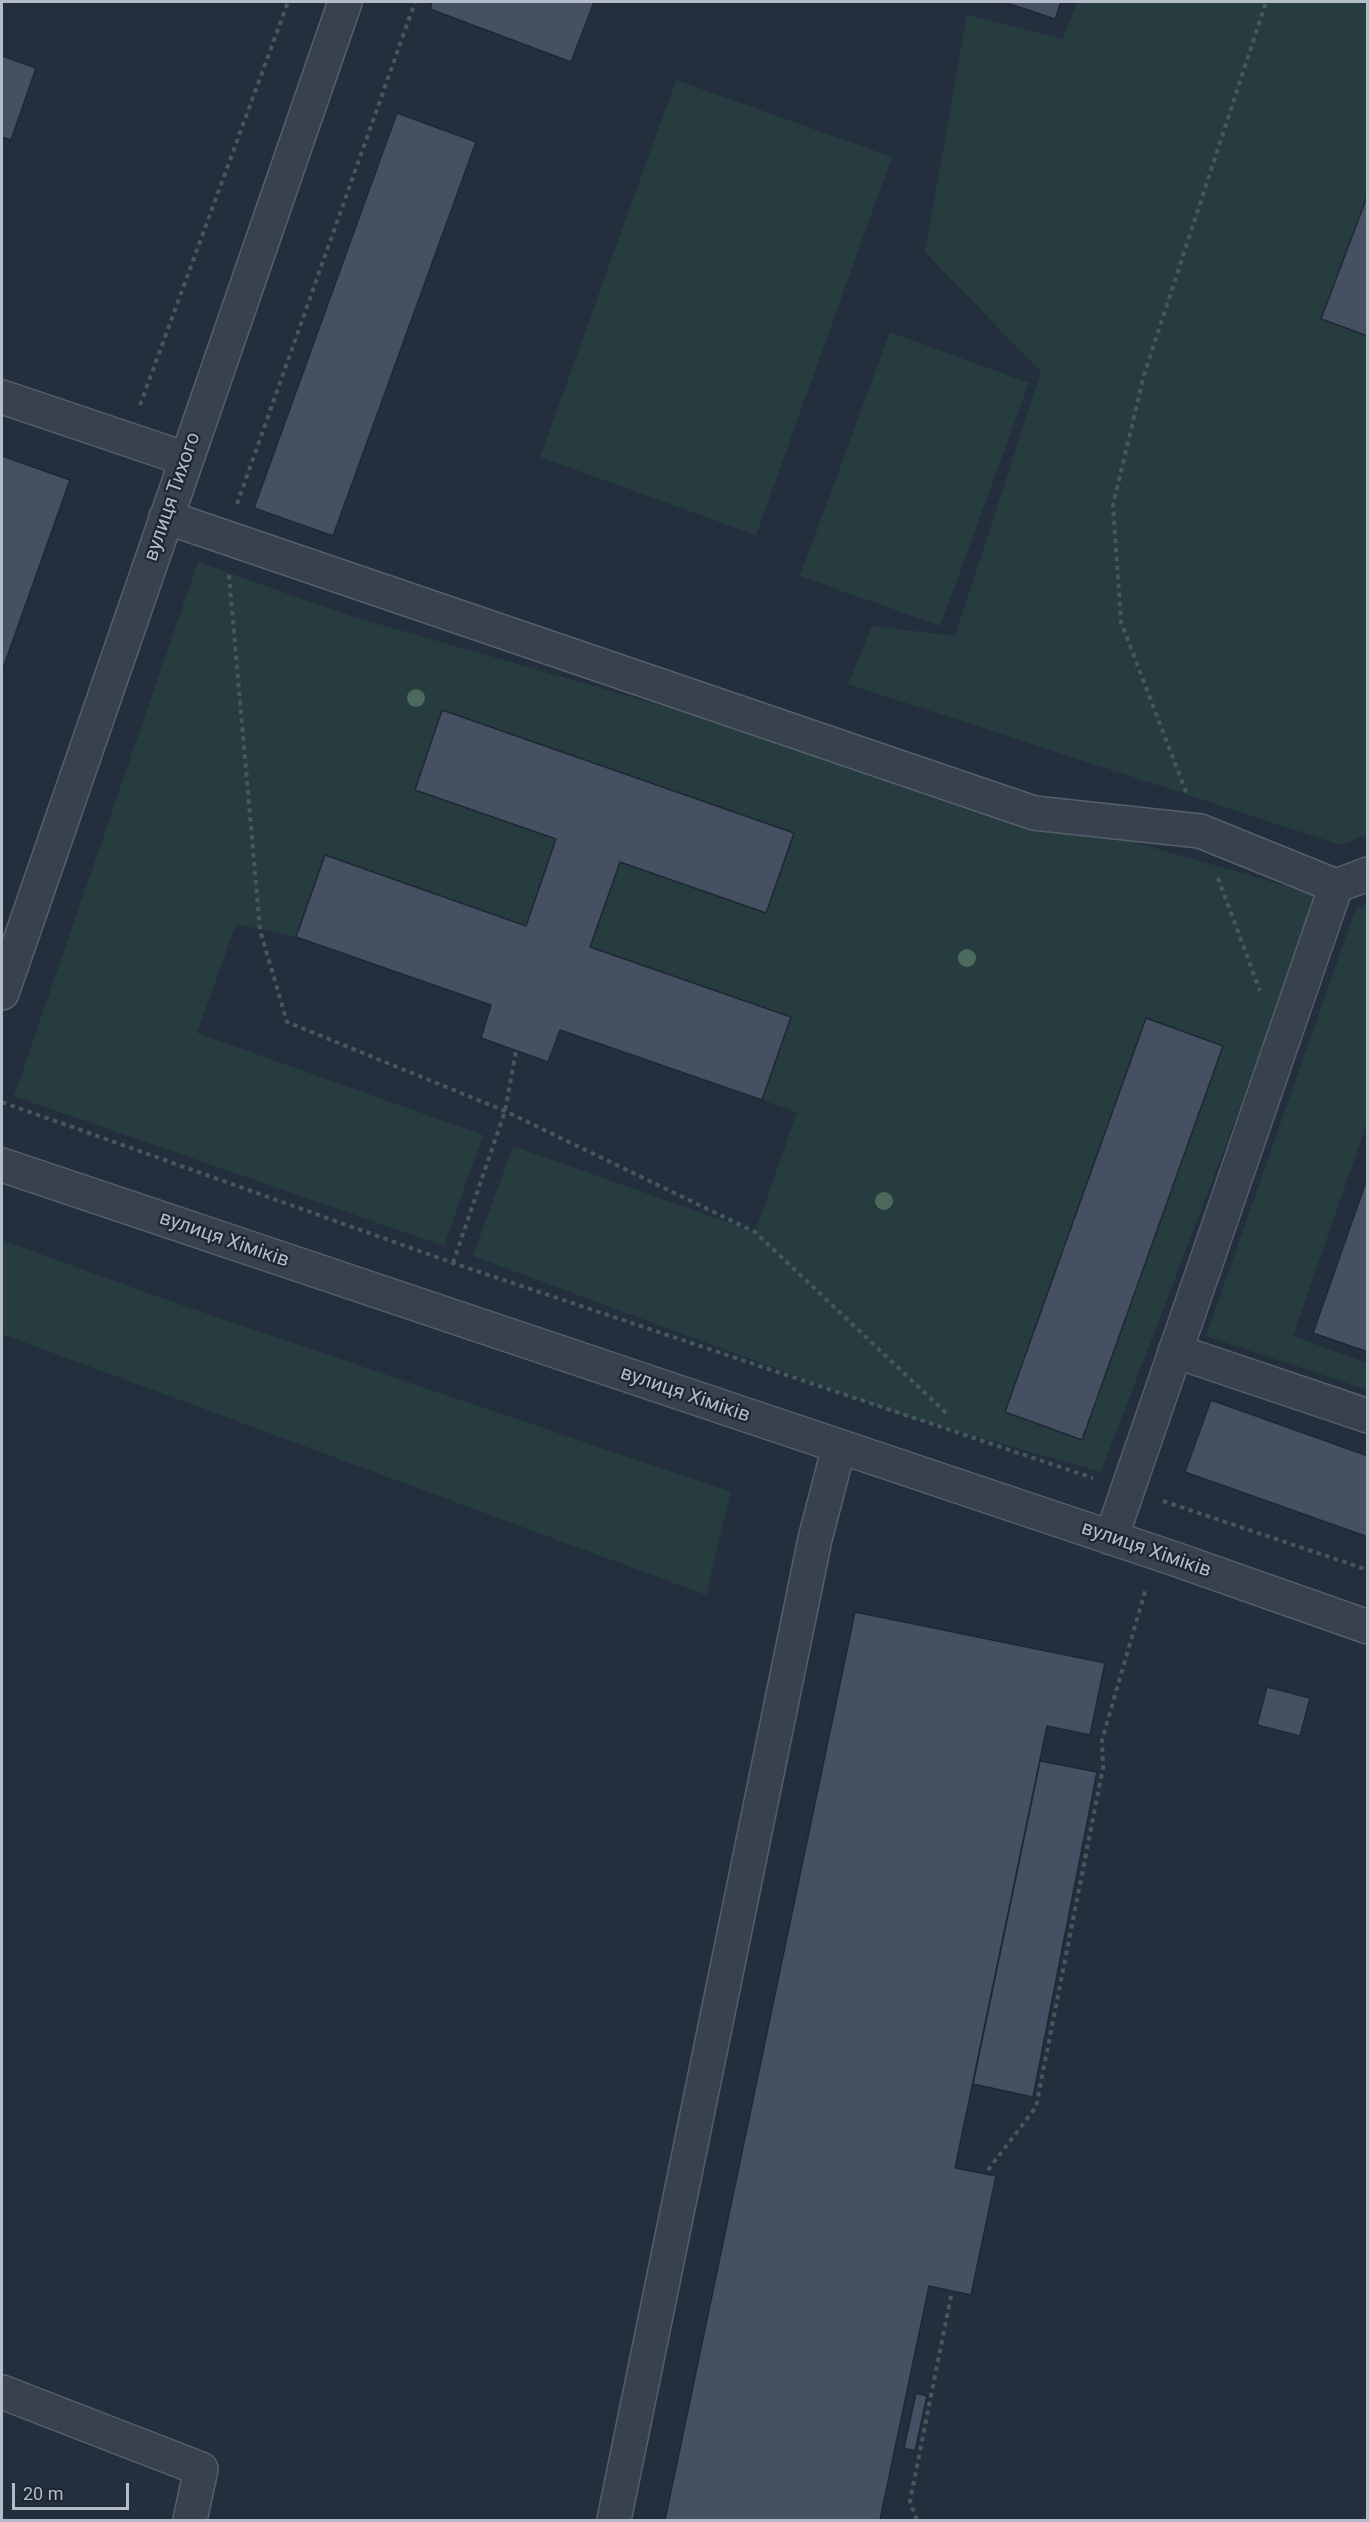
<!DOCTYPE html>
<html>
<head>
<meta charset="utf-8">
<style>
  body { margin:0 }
  #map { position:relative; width:1369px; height:2522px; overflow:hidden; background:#242f3e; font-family:Roboto,sans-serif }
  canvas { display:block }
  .frame { position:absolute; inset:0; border:3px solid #b4bcc9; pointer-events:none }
  .scale { position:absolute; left:12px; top:2483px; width:117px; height:27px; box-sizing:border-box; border:3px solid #b4bcc9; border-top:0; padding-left:8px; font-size:18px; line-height:21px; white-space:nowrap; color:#b4bcc9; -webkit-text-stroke:4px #1d2633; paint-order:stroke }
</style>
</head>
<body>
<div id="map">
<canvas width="1369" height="2522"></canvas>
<div class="frame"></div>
<div class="scale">20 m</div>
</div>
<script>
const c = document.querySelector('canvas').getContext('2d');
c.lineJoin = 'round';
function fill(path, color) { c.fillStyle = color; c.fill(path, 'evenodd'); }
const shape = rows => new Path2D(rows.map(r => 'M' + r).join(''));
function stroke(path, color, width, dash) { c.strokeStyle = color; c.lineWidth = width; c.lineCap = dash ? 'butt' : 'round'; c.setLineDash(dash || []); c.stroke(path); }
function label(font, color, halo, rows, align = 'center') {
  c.font = font + ' Roboto,sans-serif'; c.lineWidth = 4.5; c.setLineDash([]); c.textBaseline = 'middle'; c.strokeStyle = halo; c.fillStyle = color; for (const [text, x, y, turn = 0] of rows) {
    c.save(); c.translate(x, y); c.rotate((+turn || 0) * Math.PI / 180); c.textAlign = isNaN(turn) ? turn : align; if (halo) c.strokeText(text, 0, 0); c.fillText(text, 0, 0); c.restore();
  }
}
const green = shape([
  [1077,2,1367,2,1367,835,1341,845,848,684,872,626,955,636,1041,372,925,252,967,15,1063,39],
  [676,80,892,157,756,535,540,457],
  [890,332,1029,383,940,626,800,576],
  [198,562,351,616,1321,896,1101,1472,898,1414,473,1256,513,1146,755,1232,797,1112,762,1100,791,1017,590,947,620,862,766,913,794,833,443,710,415,790,556,839,526,926,325,856,296,937,236,924,197,1033,483,1135,444,1246,14,1096],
  [1367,903,1367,1123,1293,1336,1367,1363,1367,1390,1206,1336,1356,908],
  [2,1240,161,1298,731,1492,706,1595,2,1334]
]);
const building = shape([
  [432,2,594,2,571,62,430,9,432,2],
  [1004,2,1061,2,1055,19,1004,2],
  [2,56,36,68,11,140,2,137,2,56],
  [397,113,476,142,333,536,254,508,397,113],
  [1368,194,1368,336,1321,319,1368,194],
  [2,456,70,480,2,671,2,456],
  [442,710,794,833,766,913,620,862,590,947,791,1017,762,1100,560,1030,548,1062,481,1038,491,1005,296,937,325,855,526,926,556,839,415,790,442,710],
  [1146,1018,1223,1046,1082,1440,1005,1412,1146,1018],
  [1368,1176,1368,1352,1313,1333,1368,1176],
  [1211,1400,1368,1456,1368,1537,1185,1472,1211,1400],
  [855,1612,1105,1663,1090,1735,1047,1726,955,2168,996,2176,971,2295,929,2286,880,2520,665,2520,855,1612],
  [1267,1687,1310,1698,1300,1736,1257,1725,1267,1687],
  [1040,1761,1097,1772,1033,2097,973,2084,1040,1761],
  [916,2393,927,2396,915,2451,904,2448,916,2393]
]);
const path = shape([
  [140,405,288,2],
  [237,504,415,2],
  [229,575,260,930,287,1022,505,1111,755,1232,946,1413],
  [1186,792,1121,622,1113,505,1144,375,1266,2],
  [1218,878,1260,991],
  [2,1102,453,1263,1093,1478],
  [453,1263,505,1111,516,1051],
  [1163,1501,1368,1570],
  [988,2170,1036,2107,1103,1768,1102,1740,1146,1588],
  [917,2520,910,2501,952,2291]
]);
const minor = shape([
  [2,397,186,459],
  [166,517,1034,813,1200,831,1336,886,1368,874],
  [2,993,345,2],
  [2,1165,1175,1559,1368,1627],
  [1175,1351,1368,1416],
  [1111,1538,1336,886],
  [2,2392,201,2469,190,2520],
  [614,2520,815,1539,839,1447]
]);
const trees = [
  [416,698],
  [967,958],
  [884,1201]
];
const streetNames = [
  ["вулиця Тихого",173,497,-71],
  ["вулиця Хіміків",224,1240,19],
  ["вулиця Хіміків",685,1395,19],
  ["вулиця Хіміків",1146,1550,19]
];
fill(green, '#263c3f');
fill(building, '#455162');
stroke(building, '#1f2835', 1.5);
stroke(minor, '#565f6c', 36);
stroke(path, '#44595c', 4, [4.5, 4.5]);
stroke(minor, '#38414e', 33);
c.fillStyle = '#4b6a5d';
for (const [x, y] of trees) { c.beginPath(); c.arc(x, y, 9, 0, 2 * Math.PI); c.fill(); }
label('20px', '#b4bcc9', '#1d2633', streetNames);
</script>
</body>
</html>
